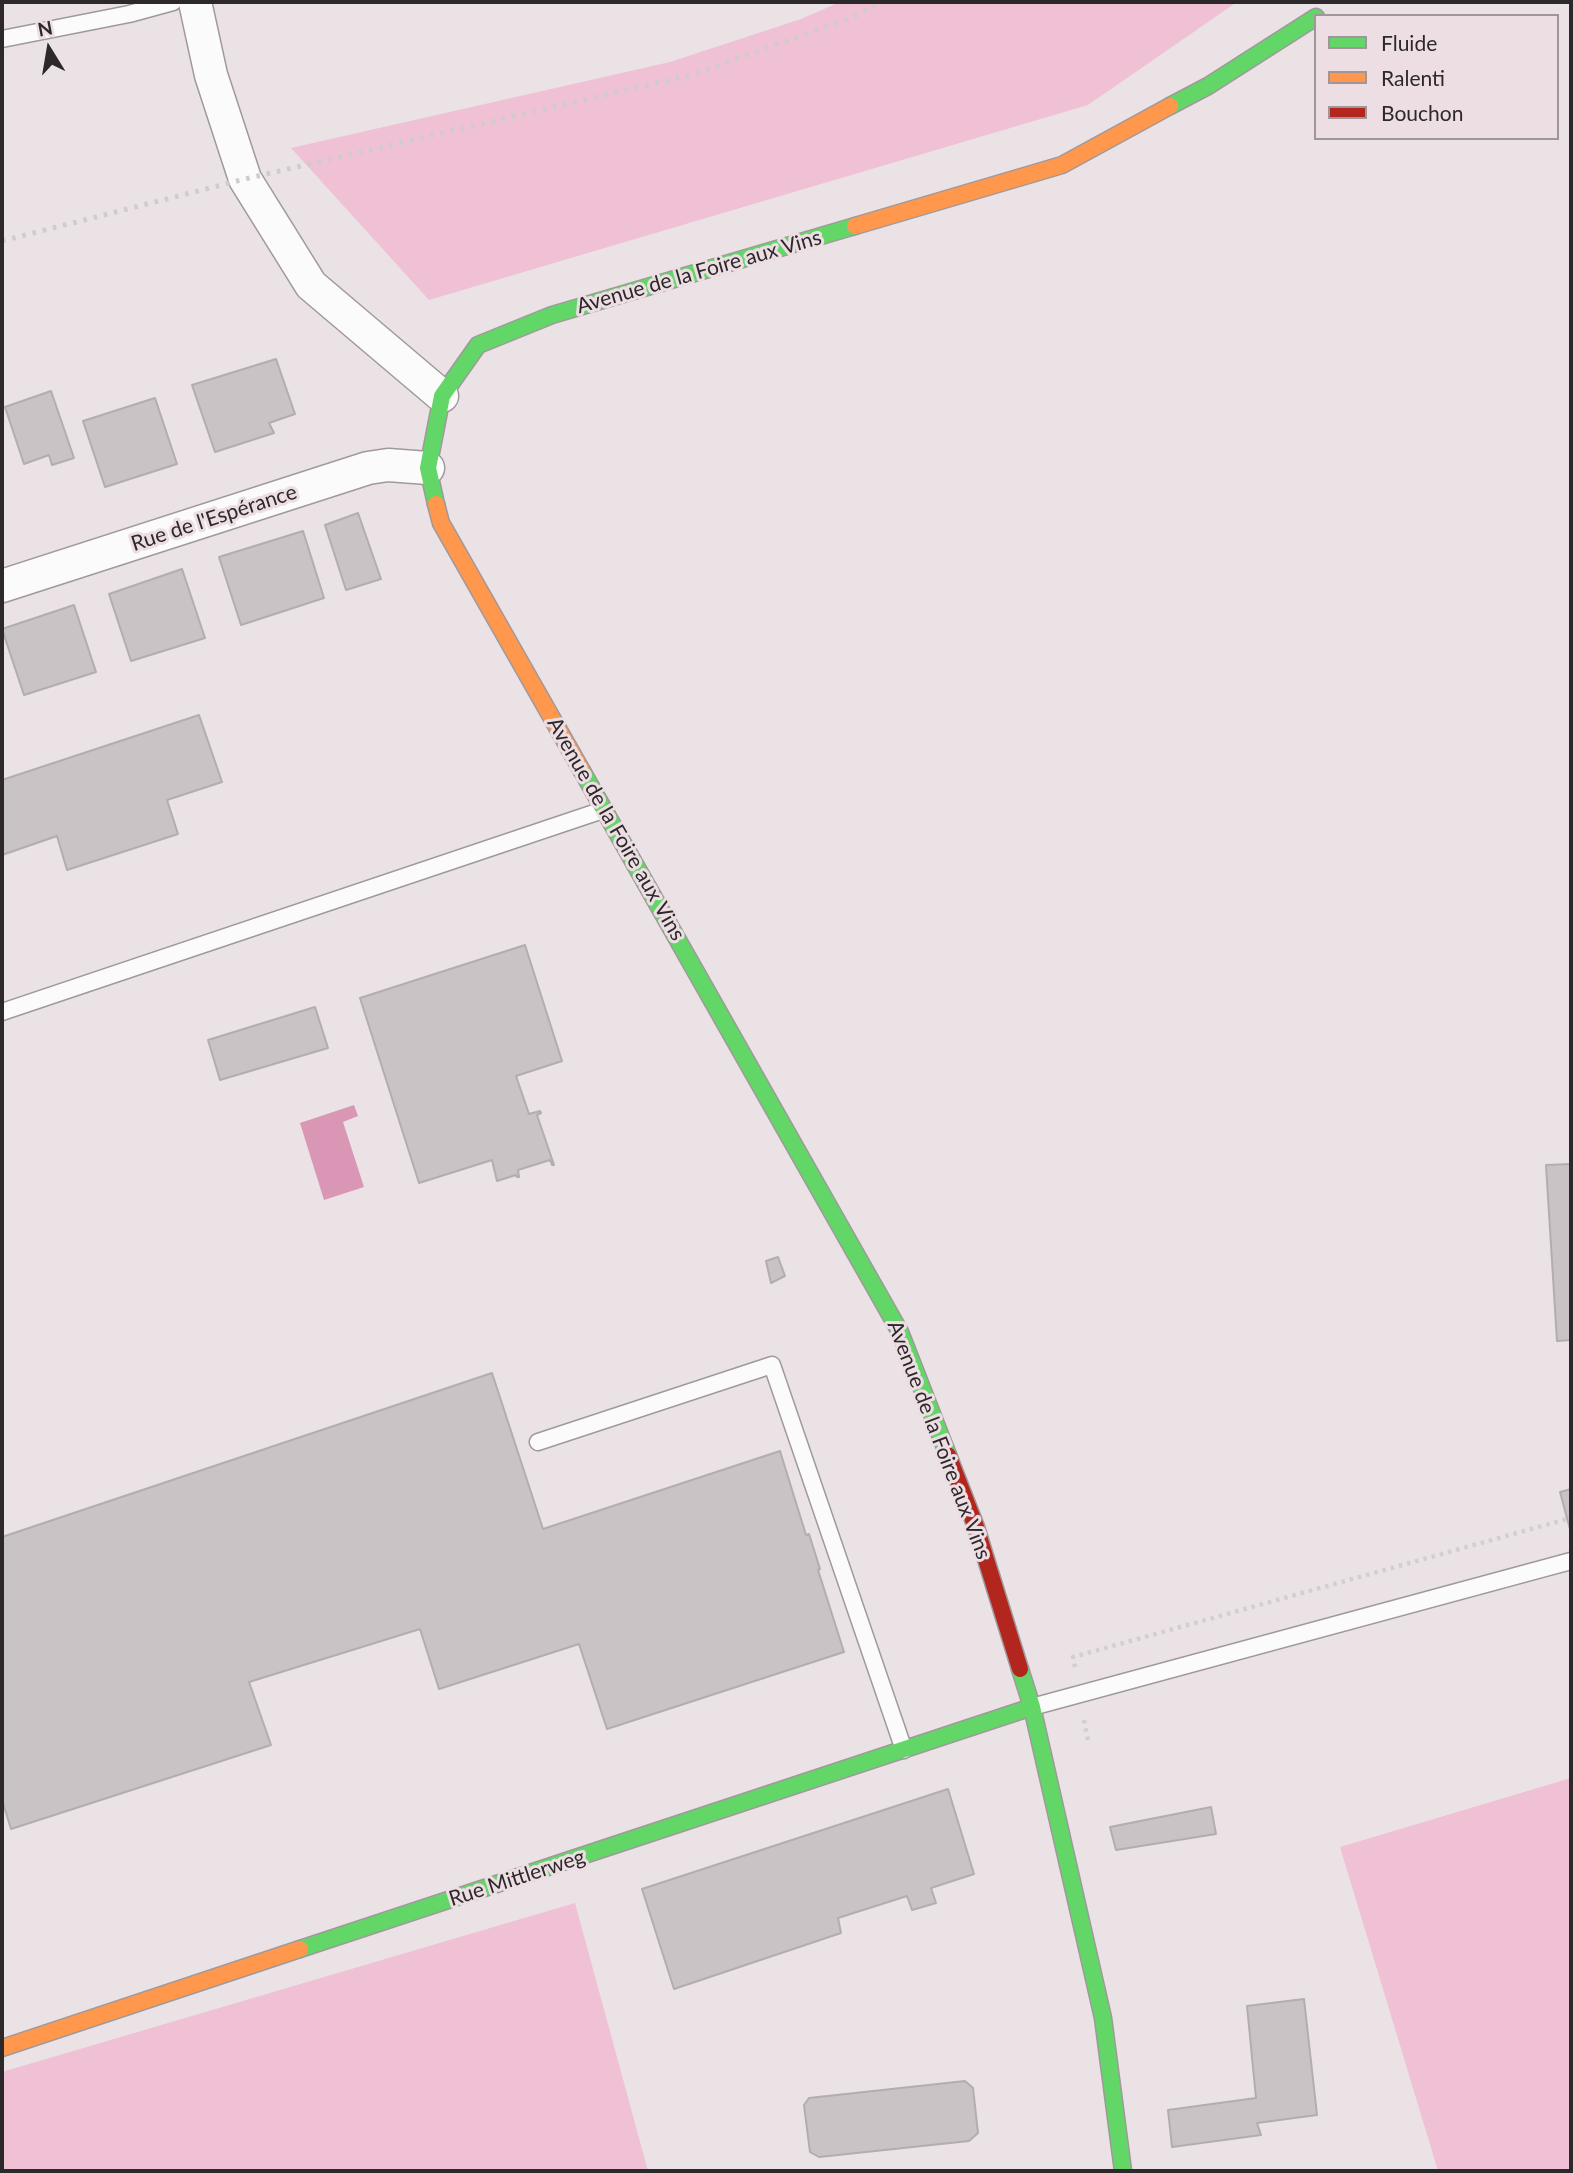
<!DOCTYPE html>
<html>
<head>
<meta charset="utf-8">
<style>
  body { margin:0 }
  #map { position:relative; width:1573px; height:2173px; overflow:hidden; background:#eae2e5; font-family:Lato,sans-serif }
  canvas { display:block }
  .frame { position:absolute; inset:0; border:4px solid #2d282a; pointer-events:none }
  .legend { position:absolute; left:1314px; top:14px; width:245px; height:126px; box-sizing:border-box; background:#eddee4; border:2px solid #a0959a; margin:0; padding:9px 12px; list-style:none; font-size:21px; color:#2d282a }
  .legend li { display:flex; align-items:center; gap:14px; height:35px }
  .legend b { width:35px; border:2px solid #a0959a }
  .north { position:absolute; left:14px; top:14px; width:70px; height:70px; -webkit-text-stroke:5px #eddee4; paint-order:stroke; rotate:349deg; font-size:19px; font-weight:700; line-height:28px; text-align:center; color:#2d282a }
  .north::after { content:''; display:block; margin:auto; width:24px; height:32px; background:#2d282a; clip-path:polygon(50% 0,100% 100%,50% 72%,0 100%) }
</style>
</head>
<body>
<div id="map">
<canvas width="1573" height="2173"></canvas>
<div class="frame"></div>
<ul class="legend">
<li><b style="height:9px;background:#63d668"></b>Fluide</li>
<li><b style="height:9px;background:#ff974d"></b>Ralenti</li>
<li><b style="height:9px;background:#b3261e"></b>Bouchon</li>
</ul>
<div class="north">N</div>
</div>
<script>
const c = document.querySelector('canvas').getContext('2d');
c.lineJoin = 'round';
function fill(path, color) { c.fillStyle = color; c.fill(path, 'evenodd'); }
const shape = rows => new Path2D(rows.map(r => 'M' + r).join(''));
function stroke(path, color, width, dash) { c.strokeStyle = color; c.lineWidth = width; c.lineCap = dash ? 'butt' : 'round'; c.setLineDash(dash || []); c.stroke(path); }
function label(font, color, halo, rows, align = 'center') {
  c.font = font + ' Lato,sans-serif'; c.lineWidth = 6; c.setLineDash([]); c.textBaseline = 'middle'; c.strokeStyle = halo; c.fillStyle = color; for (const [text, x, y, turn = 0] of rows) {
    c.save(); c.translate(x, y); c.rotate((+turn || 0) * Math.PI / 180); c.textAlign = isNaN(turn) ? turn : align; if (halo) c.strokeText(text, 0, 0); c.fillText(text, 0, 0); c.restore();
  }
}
const green = shape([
  [840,2,1237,2,1088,105,429,300,291,148,670,62,801,19],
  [1571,1778,1571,2171,1438,2171,1340,1847],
  [575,1903,648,2171,2,2171,2,2072]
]);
const water = shape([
  [354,1105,358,1116,343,1122,364,1187,324,1200,300,1123]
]);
const building = shape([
  [276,359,295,414,269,423,274,433,215,452,192,385,276,359],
  [51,391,74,458,52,465,49,455,24,464,5,407,51,391],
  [155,398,177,464,105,487,83,421,155,398],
  [358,513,381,579,346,590,325,525,358,513],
  [303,531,324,598,241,625,219,557,303,531],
  [182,569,205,638,131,661,109,594,182,569],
  [74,605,96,672,24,695,2,629,74,605],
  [199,715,222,782,167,800,178,834,67,870,57,836,2,855,2,780,199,715],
  [525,945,562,1061,516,1076,529,1114,540,1111,541,1113,537,1115,554,1165,552,1165,550,1160,518,1170,519,1177,517,1177,516,1175,497,1181,492,1160,419,1183,360,998,525,945],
  [315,1007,328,1048,220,1080,208,1040,315,1007],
  [1571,1164,1571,1340,1557,1341,1546,1165,1571,1164],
  [778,1257,785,1276,771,1283,766,1261,778,1257],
  [492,1373,543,1529,780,1451,806,1535,809,1534,820,1569,818,1570,844,1652,607,1729,579,1644,439,1689,420,1629,249,1682,271,1745,11,1829,2,1800,2,1537,492,1373],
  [1571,1489,1571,1533,1560,1492,1571,1489],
  [948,1789,974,1874,931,1888,936,1903,912,1910,907,1896,838,1918,841,1933,674,1989,642,1889,948,1789],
  [1211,1807,1216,1834,1116,1850,1110,1827,1211,1807],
  [1304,1999,1317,2115,1257,2123,1261,2135,1172,2147,1168,2110,1256,2098,1247,2006,1304,1999],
  [965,2081,973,2088,978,2133,969,2141,819,2157,810,2152,804,2105,809,2098,965,2081]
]);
const path = shape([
  [1075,1667,1073,1657,1567,1519],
  [1084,1720,1088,1740]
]);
const lane = shape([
  [2,39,129,14,173,2],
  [2,1012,603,810],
  [538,1442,772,1365,904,1750],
  [1032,1707,1571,1561]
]);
const street = shape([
  [195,2,211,75,245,179,311,285,442,396],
  [2,586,368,468,388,465,428,468]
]);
const fast = shape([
  [1170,106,1208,86,1316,17],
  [436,504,428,468,442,396,478,345,552,315,855,226],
  [582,771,900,1332,948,1455],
  [1020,1669,1032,1707,1103,2018,1123,2171],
  [300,1949,1032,1707]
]);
const slow = shape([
  [855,226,1062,165,1170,106],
  [436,504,441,523,582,771],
  [2,2048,300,1949]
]);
const jam = shape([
  [948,1455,976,1527,1020,1669]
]);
const rail = shape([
  [2,241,245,179,691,75,853,17,881,2]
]);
const streetNames = [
  ["Avenue de la Foire aux Vins",699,272,-16],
  ["Rue de l'Espérance",214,518,-18],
  ["Avenue de la Foire aux Vins",616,829,60],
  ["Avenue de la Foire aux Vins",939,1440,69],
  ["Rue Mittlerweg",517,1878,-18]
];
fill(green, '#f0c1d4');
fill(water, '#da96b5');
fill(building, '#c9c3c5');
stroke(building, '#b2adaf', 2);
stroke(lane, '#a0999c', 19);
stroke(street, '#a0999c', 35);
stroke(fast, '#a0999c', 19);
stroke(slow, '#a0999c', 19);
stroke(jam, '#a0999c', 19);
stroke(path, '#d1cfd0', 4.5, [3.5, 5]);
stroke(lane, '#fcfbfb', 16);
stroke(street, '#fcfbfb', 32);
stroke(fast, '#63d668', 16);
stroke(slow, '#ff974d', 16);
stroke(jam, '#b3261e', 16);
stroke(rail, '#cecccc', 5, [3.5, 7]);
label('21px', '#2d282a', '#eddee4', streetNames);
</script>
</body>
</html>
